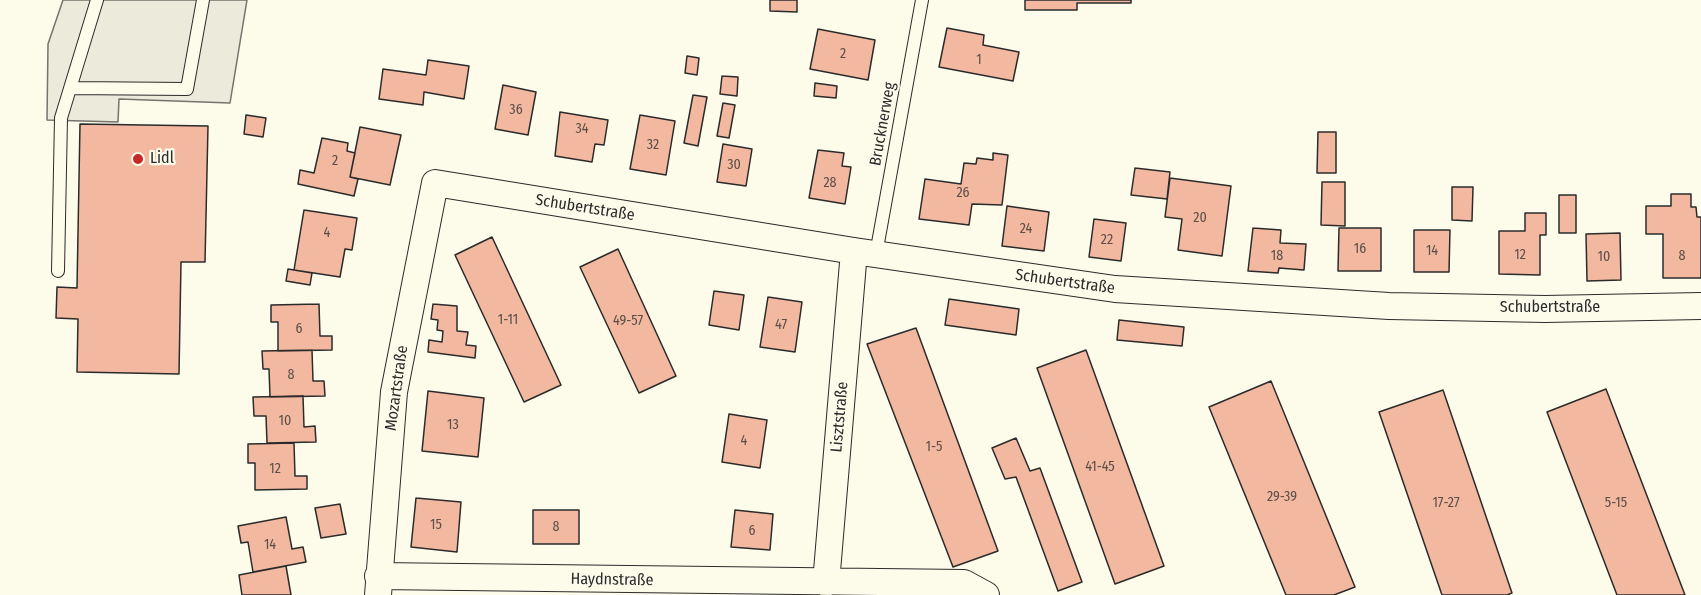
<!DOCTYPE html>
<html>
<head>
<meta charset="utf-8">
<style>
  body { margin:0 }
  canvas { display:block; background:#fdfbea }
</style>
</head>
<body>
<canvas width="1701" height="595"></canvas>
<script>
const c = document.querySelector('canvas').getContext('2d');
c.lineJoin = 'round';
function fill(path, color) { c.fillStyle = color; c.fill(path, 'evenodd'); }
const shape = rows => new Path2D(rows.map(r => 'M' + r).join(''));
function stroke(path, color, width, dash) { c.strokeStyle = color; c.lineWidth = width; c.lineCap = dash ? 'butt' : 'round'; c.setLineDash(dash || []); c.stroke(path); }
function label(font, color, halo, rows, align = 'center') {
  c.font = font + ' "Fira Sans Condensed",sans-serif'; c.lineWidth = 4.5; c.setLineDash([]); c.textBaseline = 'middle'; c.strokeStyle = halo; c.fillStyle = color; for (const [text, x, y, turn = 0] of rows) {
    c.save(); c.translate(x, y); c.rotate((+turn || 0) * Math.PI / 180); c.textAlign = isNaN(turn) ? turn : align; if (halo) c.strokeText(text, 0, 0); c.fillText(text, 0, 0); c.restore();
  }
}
const parking = shape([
  [63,0,247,0,230,103,119,99,118,122,47,120,48,44,63,0]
]);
const building = shape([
  [770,0,797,0,797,12,770,11,770,0],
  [1025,0,1131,0,1131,3,1077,3,1077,10,1025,10,1025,0],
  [947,28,984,35,983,45,1019,52,1013,81,939,67,947,28],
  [818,29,875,40,868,80,810,69,818,29],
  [687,56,699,58,697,75,685,73,687,56],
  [428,60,469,66,464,99,424,92,423,105,379,99,383,69,426,75,428,60],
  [722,76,738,77,737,96,720,94,722,76],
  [815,83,837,86,836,98,814,96,815,83],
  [503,85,536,92,528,135,495,129,503,85],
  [693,95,707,97,698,146,684,143,693,95],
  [723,103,735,105,729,138,717,136,723,103],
  [560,112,608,120,604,145,595,144,592,162,555,156,560,112],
  [246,115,266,118,263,137,244,134,246,115],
  [640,115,675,121,666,175,630,169,640,115],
  [80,124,208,126,205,262,181,262,179,374,77,372,78,319,56,318,57,287,77,288,80,124],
  [360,127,401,135,390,185,350,177,360,127],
  [1318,132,1336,132,1336,173,1317,173,1318,132],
  [322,138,348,143,347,151,355,153,350,177,358,179,354,196,298,184,300,170,314,173,322,138],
  [723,144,752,149,746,186,717,182,723,144],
  [818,150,844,153,842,166,851,167,845,204,809,198,818,150],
  [993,153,1008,155,1002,205,972,204,969,225,919,219,925,179,961,184,964,163,976,164,977,158,993,160,993,153],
  [1135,168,1170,172,1167,199,1131,195,1135,168],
  [1170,178,1231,186,1222,256,1178,250,1182,219,1165,217,1170,178],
  [1322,182,1345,182,1345,226,1321,225,1322,182],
  [1452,187,1473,187,1472,221,1452,220,1452,187],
  [1671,194,1691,194,1691,207,1696,207,1697,217,1701,217,1701,278,1663,278,1663,234,1646,234,1646,206,1671,206,1671,194],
  [1559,195,1576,195,1576,233,1559,233,1559,195],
  [1007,206,1049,212,1044,251,1002,246,1007,206],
  [304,210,357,218,352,250,345,249,340,277,294,270,304,210],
  [1525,213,1546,213,1546,235,1540,235,1540,275,1499,274,1499,231,1525,231,1525,213],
  [1094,219,1126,223,1121,261,1089,257,1094,219],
  [1253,228,1281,230,1280,243,1306,244,1304,270,1279,268,1278,273,1248,271,1253,228],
  [1339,228,1381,228,1381,271,1338,271,1339,228],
  [1414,230,1450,230,1449,272,1414,272,1414,230],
  [1620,233,1621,280,1587,281,1586,234,1620,233],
  [492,237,561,385,524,402,455,255,492,237],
  [618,249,676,376,639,393,580,267,618,249],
  [288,269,312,273,310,285,286,281,288,269],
  [714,291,744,295,739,330,709,325,714,291],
  [768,297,802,302,795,352,760,347,768,297],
  [949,299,1019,309,1016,335,945,325,949,299],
  [319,304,320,336,332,336,332,350,278,351,278,322,271,322,271,305,319,304],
  [433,304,457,306,457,331,468,332,466,345,476,346,475,358,428,352,429,340,442,342,443,331,437,330,438,320,431,319,433,304],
  [1119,320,1184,327,1182,346,1117,340,1119,320],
  [916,328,998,551,953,567,867,344,916,328],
  [312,350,313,381,324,381,325,396,270,397,269,369,263,369,262,351,312,350],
  [1086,350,1164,566,1115,584,1037,368,1086,350],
  [1271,381,1355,587,1334,595,1286,595,1209,407,1271,381],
  [1606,389,1685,595,1617,595,1547,412,1606,389],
  [1443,390,1512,593,1507,595,1442,595,1379,412,1443,390],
  [428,391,484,398,478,457,422,451,428,391],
  [303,396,304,427,315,426,316,442,267,443,266,416,254,416,253,397,303,396],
  [729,414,767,420,760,468,722,462,729,414],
  [1016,438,1030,471,1040,468,1082,582,1058,591,1016,477,1005,479,992,448,1016,438],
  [294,443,295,476,307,476,307,489,255,490,255,463,248,463,248,444,294,443],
  [416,498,461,502,457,552,411,547,416,498],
  [340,504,346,534,321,538,315,508,340,504],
  [533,510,579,510,579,544,533,544,533,510],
  [735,510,773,514,770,550,731,547,735,510],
  [286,517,292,549,303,547,306,562,253,572,248,542,241,543,238,526,286,517],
  [286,566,291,595,242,595,239,575,286,566]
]);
const lane = shape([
  [70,88,187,89,203,0],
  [876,254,922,0],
  [58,271,61,118,97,0]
]);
const street = shape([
  [378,576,964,583,986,595],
  [826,583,854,251],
  [378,595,394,392,435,183,854,251,1115,289,1389,306,1545,309,1701,306]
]);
const markers = [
  [138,159,6,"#c62828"]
];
const numberNames = [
  ["2",843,54],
  ["1",979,60],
  ["36",516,110],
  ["34",582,129],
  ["32",653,145],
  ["2",335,161],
  ["30",734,165],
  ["28",830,183],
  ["26",963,193],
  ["20",1200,218],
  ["24",1026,229],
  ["4",327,233],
  ["22",1107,240],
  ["16",1360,249],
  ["14",1432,251],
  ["12",1520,255],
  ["18",1277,256],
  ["8",1682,256],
  ["10",1604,257],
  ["1-11",508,320],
  ["49-57",628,321],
  ["47",781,325],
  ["6",299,329],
  ["8",291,375],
  ["10",285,421],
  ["13",453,425],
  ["4",744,441],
  ["1-5",934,447],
  ["41-45",1100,467],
  ["12",275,469],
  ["29-39",1282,497],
  ["17-27",1446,503],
  ["5-15",1616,503],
  ["15",436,525],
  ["8",556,527],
  ["6",752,531],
  ["14",270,545]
];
const streetNames = [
  ["Brucknerweg",883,124,-80],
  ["Schubertstraße",585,208,9],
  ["Schubertstraße",1065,282,8],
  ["Schubertstraße",1550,308],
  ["Mozartstraße",397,388,-82],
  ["Lisztstraße",840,417,-85],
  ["Haydnstraße",612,580,1]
];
const poiNames = [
  ["Lidl",150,159]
];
fill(parking, '#eceadb');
stroke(parking, '#74746e', 1.5);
fill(building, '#f2b8a0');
stroke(building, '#2b2b2b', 1.5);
stroke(lane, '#2b2b2b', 14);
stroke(street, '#2b2b2b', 28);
stroke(lane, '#fdfbea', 12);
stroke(street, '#fdfbea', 26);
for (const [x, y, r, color] of markers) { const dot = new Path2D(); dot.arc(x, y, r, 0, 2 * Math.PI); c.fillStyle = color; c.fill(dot); stroke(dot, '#fdfbea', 2); }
label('14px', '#5d4e48', null, numberNames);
label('16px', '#2b2b2b', '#fdfbea', streetNames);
label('16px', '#2b2b2b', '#fdfbea', poiNames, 'left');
</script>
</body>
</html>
